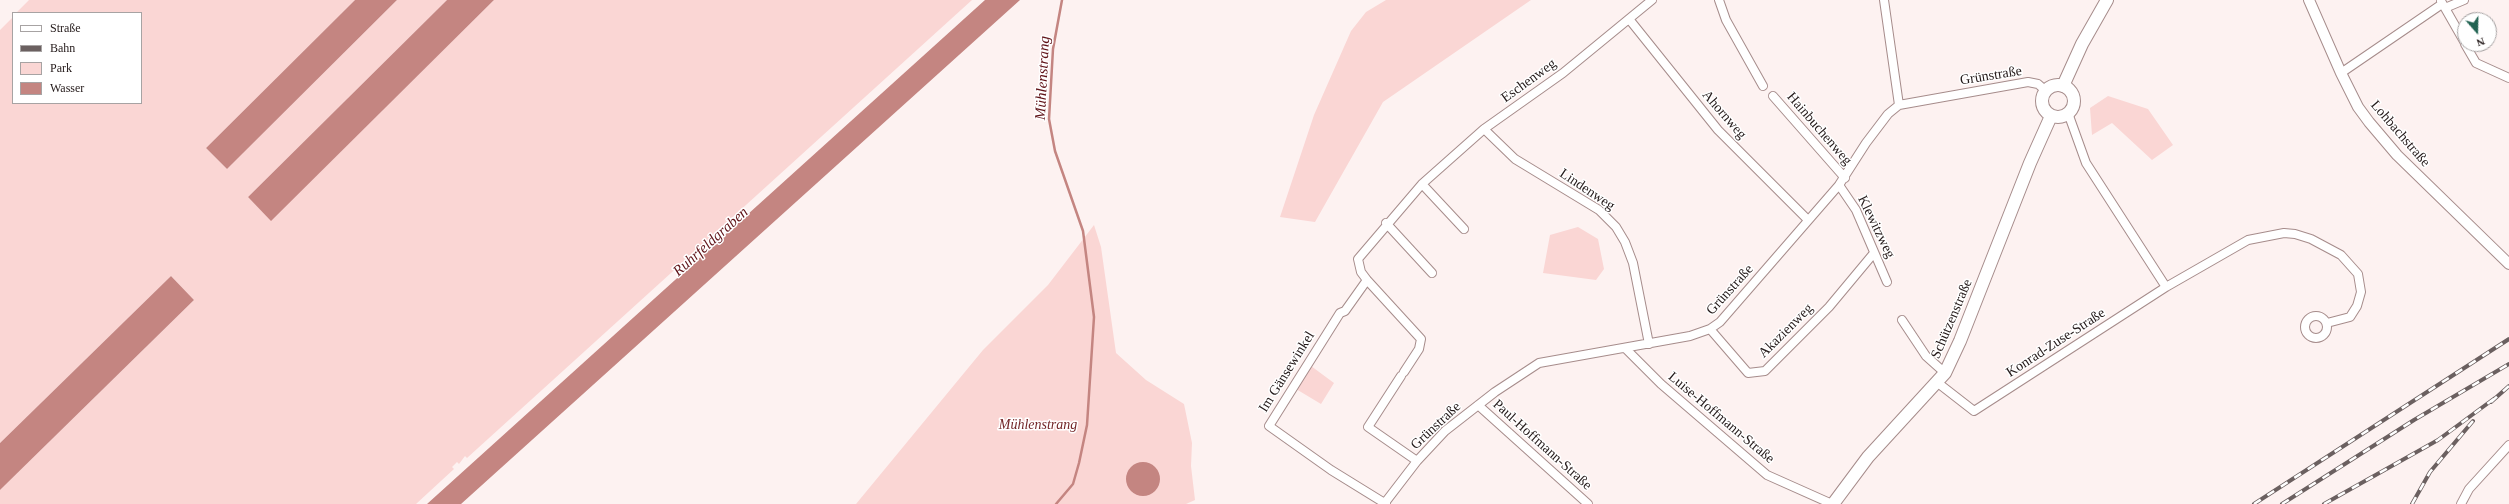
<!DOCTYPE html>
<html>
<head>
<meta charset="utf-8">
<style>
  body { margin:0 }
  #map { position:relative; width:2509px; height:504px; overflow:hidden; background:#fdf2f1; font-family:"Times New Roman",serif }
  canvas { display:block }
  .legend { position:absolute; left:12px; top:12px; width:130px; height:92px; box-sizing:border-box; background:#fff; border:1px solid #a7a3a3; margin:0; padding:5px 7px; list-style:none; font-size:12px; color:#231919 }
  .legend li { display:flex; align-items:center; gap:8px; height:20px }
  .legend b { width:20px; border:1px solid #a7a3a3 }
  .north { position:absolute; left:2457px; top:12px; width:40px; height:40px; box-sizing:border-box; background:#fff; border:1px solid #a7a3a3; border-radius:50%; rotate:160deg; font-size:11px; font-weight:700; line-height:16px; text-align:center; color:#231919 }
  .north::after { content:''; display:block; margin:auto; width:14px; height:18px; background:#216352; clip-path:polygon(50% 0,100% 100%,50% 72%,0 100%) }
</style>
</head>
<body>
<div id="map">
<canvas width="2509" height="504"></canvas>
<ul class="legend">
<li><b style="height:5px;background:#fff"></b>Straße</li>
<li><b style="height:5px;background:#6b6060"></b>Bahn</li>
<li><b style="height:11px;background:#fad6d4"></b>Park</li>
<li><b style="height:11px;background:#c48581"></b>Wasser</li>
</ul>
<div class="north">N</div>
</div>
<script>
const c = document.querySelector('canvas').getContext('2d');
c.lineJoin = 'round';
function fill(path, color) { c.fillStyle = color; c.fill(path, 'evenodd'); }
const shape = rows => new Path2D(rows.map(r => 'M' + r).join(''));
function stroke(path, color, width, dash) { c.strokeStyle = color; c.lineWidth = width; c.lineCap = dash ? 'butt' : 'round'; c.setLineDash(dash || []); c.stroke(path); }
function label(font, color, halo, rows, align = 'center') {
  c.font = font + ' "Times New Roman",serif'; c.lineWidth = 3; c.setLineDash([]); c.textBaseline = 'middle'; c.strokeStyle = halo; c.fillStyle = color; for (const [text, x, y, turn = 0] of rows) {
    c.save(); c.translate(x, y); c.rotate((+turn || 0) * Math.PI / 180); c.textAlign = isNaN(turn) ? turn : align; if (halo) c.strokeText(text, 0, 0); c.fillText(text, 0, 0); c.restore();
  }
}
const green = shape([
  [29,0,355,0,206,148,227,169,397,0,447,0,248,197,271,220,494,0,972,0,467,458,465,456,459,464,457,462,452,467,454,469,416,504,0,504,0,490,194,300,171,276,0,443,0,30,13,17,13,103,141,103,141,13,16,13],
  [1386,0,1531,0,1383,102,1315,222,1280,217,1314,115,1351,31,1366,12],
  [2108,96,2148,109,2173,145,2152,160,2112,123,2092,135,2090,108],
  [1094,225,1101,247,1116,353,1146,380,1184,404,1192,443,1191,466,1195,500,1186,504,856,504,983,350,1048,285],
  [1578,227,1598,239,1604,269,1596,280,1543,273,1550,235],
  [1311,366,1334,383,1321,404,1296,389]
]);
const water = shape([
  [355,0,397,0,227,169,206,148],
  [447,0,494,0,271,221,248,197],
  [985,0,1020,0,461,504,427,504],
  [171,276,194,300,0,490,0,443],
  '1126 479a17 17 0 1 1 34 0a17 17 0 1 1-34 0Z'
]);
const stream = shape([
  [1056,504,1073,484,1079,463,1087,425,1094,317,1083,231,1055,151,1049,119,1053,49,1062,0]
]);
const minor = shape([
  [1719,0,1726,20,1763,86],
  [1884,0,1899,105],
  [2441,1,2465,43],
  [2445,8,2464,0],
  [1629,19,1718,130,1808,220],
  [2465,44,2476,63,2509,78],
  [2341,73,2442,4],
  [1773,96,1845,178],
  [2068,113,2086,163,2166,287,2248,240,2284,233,2295,234,2311,239,2341,255,2358,274,2361,292,2357,306,2350,317,2327,323],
  [1484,129,1515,159,1599,210,1616,227,1625,242,1633,263,1649,344],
  [1422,184,1464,229],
  [1839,185,1856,210,1887,282],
  [1386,223,1432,273],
  [1367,280,1345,311,1340,313,1269,426,1331,470,1386,504],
  '2305 327a11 11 0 1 1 22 0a11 11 0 1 1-22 0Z',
  [1902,320,1926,356,1945,373],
  [1710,329,1748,373,1765,371,1829,307,1874,253],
  [1625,348,1661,384,1767,475,1832,504],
  [1404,372,1419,349,1421,339,1367,280,1361,272,1358,259,1422,184,1484,129,1563,73,1652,0],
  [1401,376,1368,427,1417,461],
  [1938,383,1974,411,2166,287],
  [1478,405,1588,504],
  [1384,504,1417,461,1445,431,1495,392,1539,363,1690,336,1710,329,1720,322,1839,185,1866,143,1888,114,1899,105,2028,82,2038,84,2046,91],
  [2461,504,2469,489,2509,445]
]);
const tertiary = shape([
  [2309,0,2341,73,2358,107,2369,122,2397,155,2509,264]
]);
const secondary = shape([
  '2042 101a16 16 0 1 1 32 0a16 16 0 1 1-32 0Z',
  [2063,86,2082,44,2107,0],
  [1833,504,1868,457,1945,373,1960,341,2030,163,2051,116]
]);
const rail = shape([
  [2491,402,2509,386],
  [2254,504,2509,339],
  [2282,504,2414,420,2509,364],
  [2324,504,2438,440,2495,398],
  [2412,504,2430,472,2473,421]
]);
const streetNames = [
  ["Grünstraße",1991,76,-9],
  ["Eschenweg",1529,81,-36],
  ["Ahornweg",1724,115,49],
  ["Hainbuchenweg",1819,129,49],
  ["Lohbachstraße",2400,134,49],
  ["Lindenweg",1587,190,34],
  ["Klewitzweg",1876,227,64],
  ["Grünstraße",1730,290,-48],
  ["Schützenstraße",1952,319,-67],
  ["Akazienweg",1786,331,-45],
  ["Konrad-Zuse-Straße",2056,343,-33],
  ["Im Gänsewinkel",1287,372,-58],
  ["Luise-Hoffmann-Straße",1721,418,40],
  ["Grünstraße",1436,426,-43],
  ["Paul-Hoffmann-Straße",1542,445,42]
];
const parkNames = [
  ["Mühlenstrang",1038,425]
];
const waterNames = [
  ["Mühlenstrang",1043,78,-87],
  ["Ruhrfeldgraben",711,242,-42]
];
fill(green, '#fad6d4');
fill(water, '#c48581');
stroke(stream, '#c48581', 2.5);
stroke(minor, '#a68c8b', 10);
stroke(tertiary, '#a68c8b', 12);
stroke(secondary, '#a68c8b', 14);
stroke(minor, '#fff', 8);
stroke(tertiary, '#fff', 10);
stroke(secondary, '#fff', 12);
stroke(rail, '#6b6060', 4);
stroke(rail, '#fff', 2.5, [8]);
label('14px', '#231919', '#fff', streetNames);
label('italic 14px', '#732628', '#fff', parkNames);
label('italic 15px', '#5f1217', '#fff', waterNames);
</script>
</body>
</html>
